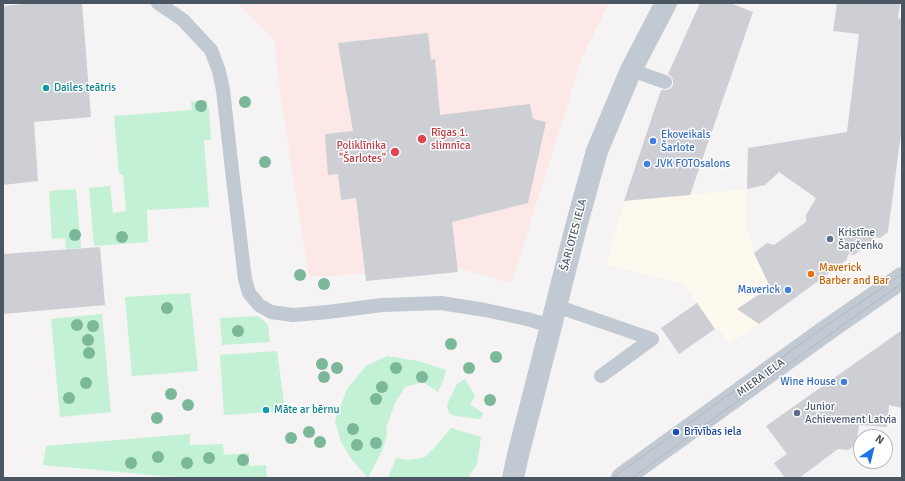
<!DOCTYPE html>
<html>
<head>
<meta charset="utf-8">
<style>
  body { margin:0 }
  #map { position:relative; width:905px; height:481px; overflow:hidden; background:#f5f3f3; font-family:Signika,sans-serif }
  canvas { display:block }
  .frame { position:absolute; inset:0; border:4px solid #4a5661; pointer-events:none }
  .north { position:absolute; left:853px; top:429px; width:40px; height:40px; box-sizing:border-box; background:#fff; border:1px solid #b7bbc0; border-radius:50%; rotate:35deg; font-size:11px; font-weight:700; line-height:16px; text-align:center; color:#4a5661 }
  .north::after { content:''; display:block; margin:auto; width:14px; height:18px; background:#1a73e8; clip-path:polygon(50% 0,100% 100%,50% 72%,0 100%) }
</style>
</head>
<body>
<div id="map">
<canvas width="905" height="481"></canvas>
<div class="frame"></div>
<div class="north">N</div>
</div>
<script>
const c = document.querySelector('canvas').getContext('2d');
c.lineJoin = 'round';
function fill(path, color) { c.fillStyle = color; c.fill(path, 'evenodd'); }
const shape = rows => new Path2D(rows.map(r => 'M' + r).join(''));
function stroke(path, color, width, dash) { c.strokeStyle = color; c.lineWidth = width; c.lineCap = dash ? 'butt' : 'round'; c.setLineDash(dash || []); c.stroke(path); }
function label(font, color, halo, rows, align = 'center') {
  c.font = font + ' Signika,sans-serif'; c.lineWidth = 3; c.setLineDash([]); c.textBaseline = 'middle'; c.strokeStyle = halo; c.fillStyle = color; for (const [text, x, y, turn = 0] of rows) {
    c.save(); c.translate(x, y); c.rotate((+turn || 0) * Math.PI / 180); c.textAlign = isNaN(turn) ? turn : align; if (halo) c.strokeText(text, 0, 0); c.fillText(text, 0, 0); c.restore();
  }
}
const commercial = shape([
  [747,189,746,226,754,253,781,309,729,344,718,327,715,329,684,284,607,265,624,201]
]);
const medical = shape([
  [237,3,609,3,582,57,544,180,511,283,459,268,309,277,281,98,274,39]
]);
const green = shape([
  [207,100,207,105,206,106,206,108,209,108,211,140,204,140,209,207,147,210,148,242,94,246,89,188,110,186,113,213,126,211,123,175,119,174,114,116,192,110,191,102],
  [76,189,81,248,66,249,65,238,52,239,49,191],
  [190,293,198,371,132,376,125,297],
  [102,314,111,412,60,417,51,319],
  [258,316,268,325,270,342,222,345,220,318],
  [277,351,285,411,224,415,220,355],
  [387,356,418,361,446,370,444,379,438,392,423,382,405,387,395,403,386,428,387,435,382,451,368,478,352,460,341,442,335,421,347,389,366,366],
  [465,379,475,396,470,404,483,413,480,419,455,416,449,413,447,405,450,398,457,384],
  [451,428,481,437,477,464,468,478,388,478,396,458,410,460,425,457,437,445],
  [190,434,190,445,223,444,224,455,249,453,249,466,266,465,267,478,184,478,43,465,46,446]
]);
const building = shape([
  [35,3,82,3,91,117,34,122,38,181,3,185,3,6],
  [700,3,730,3,753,12,690,195,624,201,661,90,667,90,671,88,673,85,673,80,671,76,668,74],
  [837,3,900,3,898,18,902,19,902,126,888,232,880,238,875,237,865,247,854,255,848,254,847,260,759,324,737,309,770,287,754,253,767,243,774,245,806,222,806,215,816,198,779,172,765,185,747,189,748,148,847,132,859,34,833,31],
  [428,33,431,60,435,59,440,115,530,104,533,119,546,122,528,203,452,222,458,272,366,281,356,198,341,200,338,174,328,175,325,134,353,131,338,43],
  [100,247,105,305,3,314,3,254],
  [697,303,715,329,679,354,661,328],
  [902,330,902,408,889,405,887,427,859,425,856,444,848,450,838,449,799,478,785,478,774,463,787,454,766,426]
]);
const service = shape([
  [158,3,183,20,211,50,219,71,223,90,233,179,245,279,249,293,259,305,271,312,293,315,328,312,382,305,441,303,485,310,527,319,551,326],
  [631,70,665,82],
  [556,306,652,339,601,376]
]);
const minor = shape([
  [513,478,518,455,551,326,577,223,597,151,631,70,666,3]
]);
const tertiary = shape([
  [622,478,827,330,902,278]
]);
const tram = shape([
  [612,478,823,328,902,274],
  [632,478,801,355,902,283]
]);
const trees = [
  [245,102],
  [201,106],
  [265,162],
  [75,235],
  [122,237],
  [300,275],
  [324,284],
  [167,308],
  [77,325],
  [93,326],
  [238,331],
  [88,340],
  [451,344],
  [89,353],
  [496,357],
  [322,364],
  [337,368],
  [396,368],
  [469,368],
  [324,377],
  [422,377],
  [86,383],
  [382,387],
  [171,394],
  [69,398],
  [376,399],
  [490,400],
  [188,405],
  [157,418],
  [353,429],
  [309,432],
  [291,438],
  [320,442],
  [376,443],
  [357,445],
  [158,457],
  [209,458],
  [243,460],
  [131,463],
  [187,463]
];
const markers = [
  [46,88,4,"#0f9aa8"],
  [422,139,5,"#e0444e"],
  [653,141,4,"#3f7fe0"],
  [395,152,5,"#e0444e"],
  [647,164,4,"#3f7fe0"],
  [830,239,4,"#5c6f8a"],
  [811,274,4,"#e8710a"],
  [788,290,4,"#3f7fe0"],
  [844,382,4,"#3f7fe0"],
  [266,410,4,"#0f9aa8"],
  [797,413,4,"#5c6f8a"],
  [676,432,4,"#1a4fb4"]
];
const cultureNames = [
  ["Dailes teātris",54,88],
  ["Māte ar bērnu",274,410]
];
const healthNames = [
  ["Rīgas 1.",431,133],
  ["slimnīca",431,146],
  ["Poliklīnika",386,146,"right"],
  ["\"Šarlotes\"",386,159,"right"]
];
const shopNames = [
  ["Ekoveikals",661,135],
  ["Šarlote",661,148],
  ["JVK FOTOsalons",655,164],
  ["Maverick",780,290,"right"],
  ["Wine House",836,382,"right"]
];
const serviceNames = [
  ["Kristīne",838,233],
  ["Šapčenko",838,246],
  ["Junior",805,407],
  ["Achievement Latvia",805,420]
];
const streetNames = [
  ["ŠARLOTES IELA",574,235,-75],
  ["MIERA IELA",761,378,-36]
];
const foodNames = [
  ["Maverick",819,268],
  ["Barber and Bar",819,281]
];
const transitNames = [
  ["Brīvības iela",684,432]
];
fill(commercial, '#fdf9ef');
fill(medical, '#fce8e6');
fill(green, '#c3f1d5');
fill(building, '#cdcfd5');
stroke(service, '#c1cad2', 14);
stroke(minor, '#c1cad2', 22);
stroke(tertiary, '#c1cad2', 22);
stroke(tram, '#b5b8bd', 1);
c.fillStyle = '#7bb799';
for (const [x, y] of trees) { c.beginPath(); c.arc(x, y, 6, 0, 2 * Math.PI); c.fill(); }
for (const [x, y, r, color] of markers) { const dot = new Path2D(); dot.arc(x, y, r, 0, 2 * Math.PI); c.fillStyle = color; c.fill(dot); stroke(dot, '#fff', 1.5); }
label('11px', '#0d838f', '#fff', cultureNames, 'left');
label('11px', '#be3a42', '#fff', healthNames, 'left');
label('11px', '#366cbe', '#fff', shopNames, 'left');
label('11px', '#4e5e75', '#fff', serviceNames, 'left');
label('11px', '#4a5661', '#fff', streetNames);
label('11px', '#c56008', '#fff', foodNames, 'left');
label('11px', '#164399', '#fff', transitNames, 'left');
</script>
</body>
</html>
